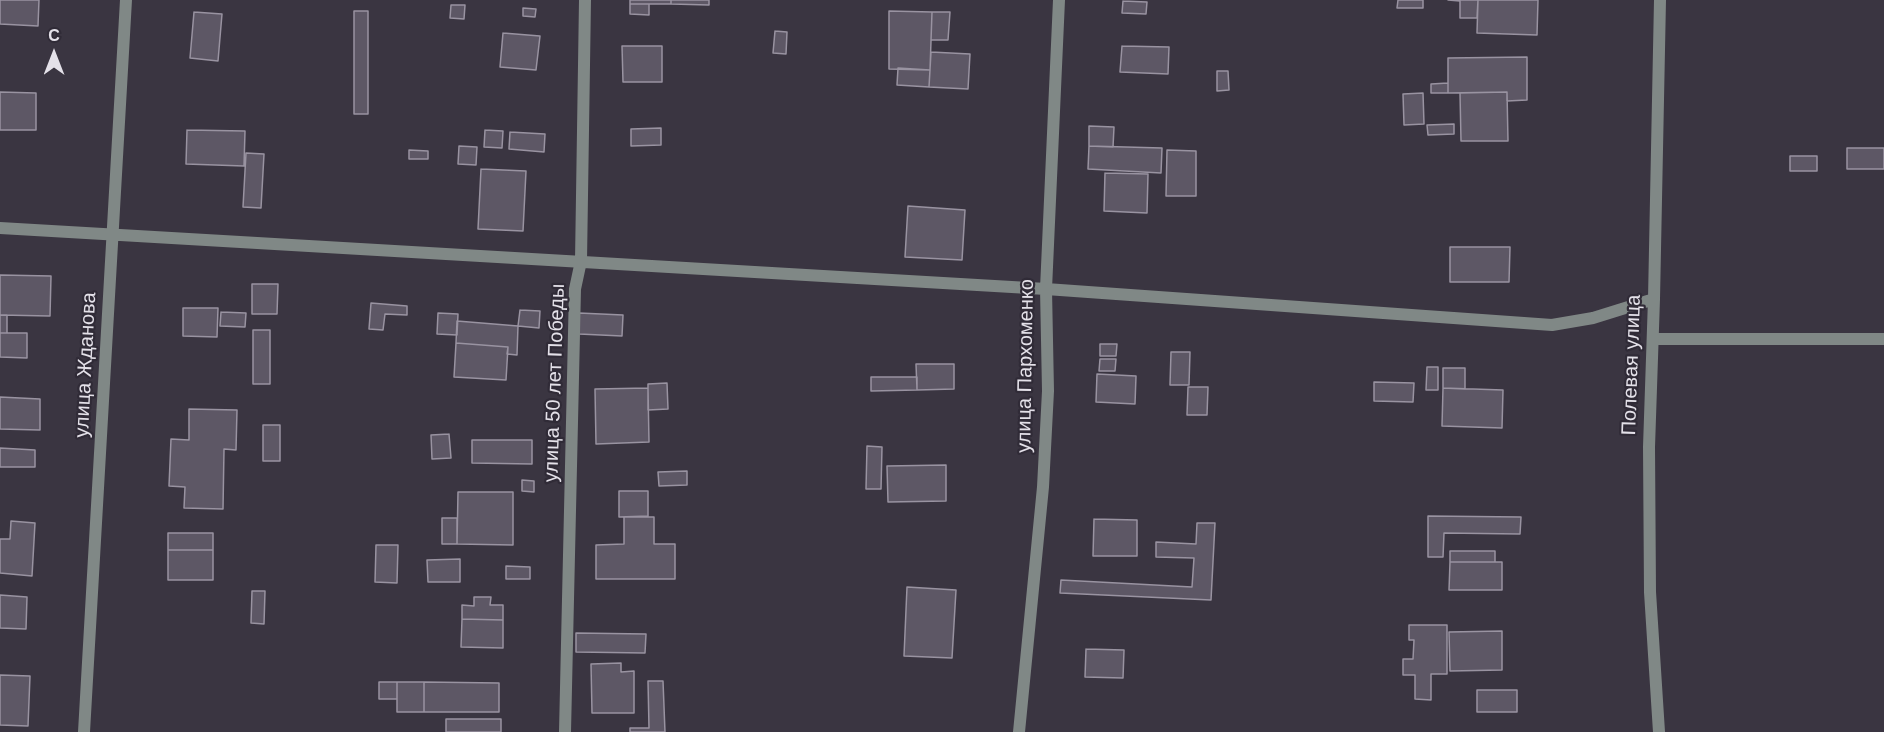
<!DOCTYPE html>
<html>
<head>
<meta charset="utf-8">
<style>
  body { margin:0 }
  #map { position:relative; width:1884px; height:732px; overflow:hidden; background:#3a3541; font-family:Helvetica,sans-serif }
  canvas { display:block }
  .north { position:absolute; left:24px; top:24px; width:60px; height:60px; -webkit-text-stroke:4px #302b37; paint-order:stroke; rotate:0deg; font-size:16px; font-weight:700; line-height:24px; text-align:center; color:#e4e1e9 }
  .north::after { content:''; display:block; margin:auto; width:21px; height:27px; background:#e4e1e9; clip-path:polygon(50% 0,100% 100%,50% 72%,0 100%) }
</style>
</head>
<body>
<div id="map">
<canvas width="1884" height="732"></canvas>
<div class="north">С</div>
</div>
<script>
const c = document.querySelector('canvas').getContext('2d');
c.lineJoin = 'round';
function fill(path, color) { c.fillStyle = color; c.fill(path, 'evenodd'); }
const shape = rows => new Path2D(rows.map(r => 'M' + r).join(''));
function stroke(path, color, width, dash) { c.strokeStyle = color; c.lineWidth = width; c.lineCap = dash ? 'butt' : 'round'; c.setLineDash(dash || []); c.stroke(path); }
function label(font, color, halo, rows, align = 'center') {
  c.font = font + ' Helvetica,sans-serif'; c.lineWidth = 4.5; c.setLineDash([]); c.textBaseline = 'middle'; c.strokeStyle = halo; c.fillStyle = color; for (const [text, x, y, turn = 0] of rows) {
    c.save(); c.translate(x, y); c.rotate((+turn || 0) * Math.PI / 180); c.textAlign = isNaN(turn) ? turn : align; if (halo) c.strokeText(text, 0, 0); c.fillText(text, 0, 0); c.restore();
  }
}
const building = shape([
  [0,0,39,0,38,26,0,24,0,0],
  [630,0,671,0,671,4,630,4,630,0],
  [671,0,709,0,709,5,671,4,671,0],
  [1398,0,1423,0,1423,8,1397,8,1398,0],
  [1448,0,1478,0,1477,18,1460,18,1460,1,1448,0],
  [1478,0,1538,0,1537,35,1477,33,1478,0],
  [1123,1,1147,2,1146,14,1122,13,1123,1],
  [630,4,649,4,649,15,630,14,630,4],
  [451,5,465,5,464,19,450,18,451,5],
  [523,8,536,9,535,17,523,16,523,8],
  [354,11,368,11,368,114,354,114,354,11],
  [889,11,932,12,930,70,889,69,889,11],
  [194,12,222,14,218,61,190,58,194,12],
  [932,12,950,12,948,40,931,40,932,12],
  [775,31,787,32,786,54,773,53,775,31],
  [503,33,540,36,536,70,500,67,503,33],
  [622,46,662,46,662,82,623,82,622,46],
  [1122,46,1169,47,1168,74,1120,72,1122,46],
  [931,52,970,54,968,89,929,87,931,52],
  [1527,57,1527,100,1507,101,1507,92,1448,93,1448,58,1527,57],
  [898,68,930,70,929,87,897,85,898,68],
  [1217,71,1228,71,1229,90,1217,91,1217,71],
  [1448,83,1448,93,1431,93,1431,84,1448,83],
  [0,92,36,93,36,130,0,130,0,92],
  [1507,92,1508,141,1461,141,1460,93,1507,92],
  [1423,93,1424,124,1404,125,1403,94,1423,93],
  [1454,124,1454,134,1428,135,1427,125,1454,124],
  [1089,126,1114,127,1113,147,1089,146,1089,126],
  [661,128,661,145,631,146,631,129,661,128],
  [187,130,245,131,244,166,186,164,187,130],
  [485,130,503,131,502,148,484,147,485,130],
  [510,132,545,134,544,152,509,149,510,132],
  [459,146,477,147,476,165,458,164,459,146],
  [1089,146,1162,148,1161,173,1088,169,1089,146],
  [1847,148,1884,148,1884,169,1847,169,1847,148],
  [409,150,428,151,428,159,409,159,409,150],
  [1167,150,1196,151,1196,196,1166,196,1167,150],
  [246,153,264,154,261,208,243,207,246,153],
  [1790,156,1817,156,1817,171,1790,171,1790,156],
  [481,169,526,171,523,231,478,229,481,169],
  [1105,173,1148,174,1147,213,1104,211,1105,173],
  [908,206,965,210,962,260,905,257,908,206],
  [1450,247,1510,247,1509,282,1450,282,1450,247],
  [0,275,51,276,50,316,0,315,0,275],
  [252,284,278,284,277,314,252,314,252,284],
  [371,303,407,306,407,315,385,314,383,330,369,329,371,303],
  [183,308,218,308,217,337,183,336,183,308],
  [520,310,540,311,539,328,518,326,520,310],
  [221,312,246,313,245,327,220,326,221,312],
  [438,313,458,314,457,335,437,334,438,313],
  [579,313,623,315,622,336,579,334,579,313],
  [0,315,7,315,7,333,0,333,0,315],
  [457,321,518,326,517,355,507,354,508,347,456,343,457,321],
  [253,330,270,330,270,384,253,384,253,330],
  [0,333,27,333,27,358,0,357,0,333],
  [456,343,508,347,506,380,454,377,456,343],
  [1100,344,1117,344,1116,356,1100,356,1100,344],
  [1171,352,1190,352,1189,385,1170,385,1171,352],
  [1100,359,1116,359,1115,371,1099,371,1100,359],
  [916,364,954,364,954,389,917,390,916,364],
  [1427,367,1438,367,1438,390,1426,390,1427,367],
  [1443,368,1465,368,1465,389,1443,388,1443,368],
  [1097,374,1136,376,1135,404,1096,402,1097,374],
  [871,377,917,377,917,390,871,391,871,377],
  [1374,382,1414,383,1413,402,1374,401,1374,382],
  [667,383,668,409,648,410,648,384,667,383],
  [1188,387,1208,387,1207,415,1187,415,1188,387],
  [648,388,649,442,596,444,595,389,648,388],
  [1443,388,1503,390,1502,428,1442,426,1443,388],
  [0,397,40,399,40,430,0,429,0,397],
  [189,409,237,410,236,450,224,449,223,509,184,508,185,487,169,486,171,439,189,440,189,409],
  [263,425,280,425,280,461,263,461,263,425],
  [449,434,451,458,432,459,431,435,449,434],
  [472,440,532,440,532,464,472,463,472,440],
  [867,446,882,447,881,489,866,489,867,446],
  [0,448,35,450,35,467,0,467,0,448],
  [946,465,946,501,888,502,887,466,946,465],
  [687,471,687,485,659,486,658,472,687,471],
  [522,480,534,481,534,492,522,491,522,480],
  [619,491,648,491,648,516,619,517,619,491],
  [458,492,513,492,513,545,457,544,458,492],
  [1428,516,1521,517,1520,534,1444,533,1443,557,1428,557,1428,516],
  [624,517,654,517,654,544,675,544,675,579,596,579,596,545,624,544,624,517],
  [442,518,457,518,457,544,442,544,442,518],
  [1094,519,1137,520,1137,556,1093,556,1094,519],
  [11,521,35,523,32,576,0,573,0,539,10,539,11,521],
  [1197,523,1215,523,1211,600,1060,593,1061,580,1192,587,1194,558,1156,557,1156,542,1196,544,1197,523],
  [168,533,213,533,213,550,168,550,168,533],
  [376,545,398,545,397,583,375,582,376,545],
  [168,550,213,550,213,580,168,580,168,550],
  [1450,551,1495,551,1495,562,1450,562,1450,551],
  [460,559,460,582,428,582,427,560,460,559],
  [1450,562,1502,562,1502,590,1449,590,1450,562],
  [506,566,530,567,530,579,506,579,506,566],
  [907,587,956,590,952,658,904,656,907,587],
  [252,591,265,591,264,624,251,623,252,591],
  [0,595,27,597,26,629,0,628,0,595],
  [474,597,491,597,490,605,503,605,503,620,462,619,462,605,474,606,474,597],
  [462,619,503,620,503,648,461,647,462,619],
  [1409,625,1447,625,1447,674,1431,674,1431,700,1415,699,1415,675,1403,675,1403,659,1413,659,1414,640,1409,640,1409,625],
  [1502,631,1502,670,1450,671,1449,632,1502,631],
  [576,633,646,634,645,653,576,652,576,633],
  [1086,649,1124,650,1123,678,1085,677,1086,649],
  [621,663,621,672,634,671,634,713,592,713,591,664,621,663],
  [0,675,30,676,28,726,0,725,0,675],
  [648,681,663,681,665,732,630,732,630,728,649,728,648,681],
  [379,682,397,682,397,699,379,699,379,682],
  [397,682,424,682,424,712,397,712,397,682],
  [424,682,499,683,499,712,424,712,424,682],
  [1477,690,1517,690,1517,712,1477,712,1477,690],
  [446,719,501,719,501,732,446,732,446,719]
]);
const service = shape([
  [1653,339,1884,339]
]);
const minor = shape([
  [0,228,1046,289,1552,325,1593,318,1654,299],
  [84,732,126,0],
  [565,732,575,289,581,261,585,0],
  [1019,732,1043,487,1048,391,1046,289,1059,0],
  [1659,732,1650,592,1649,447,1654,299,1660,0]
]);
const streetNames = [
  ["улица Жданова",86,365,-87],
  ["Полевая улица",1632,365,-88],
  ["улица Пархоменко",1026,366,-89],
  ["улица 50 лет Победы",555,383,-88]
];
fill(building, '#5d5765');
stroke(building, '#9993a1', 1.5);
stroke(service, '#808886', 12);
stroke(minor, '#808886', 12);
label('20px', '#e4e1e9', '#302b37', streetNames);
</script>
</body>
</html>
